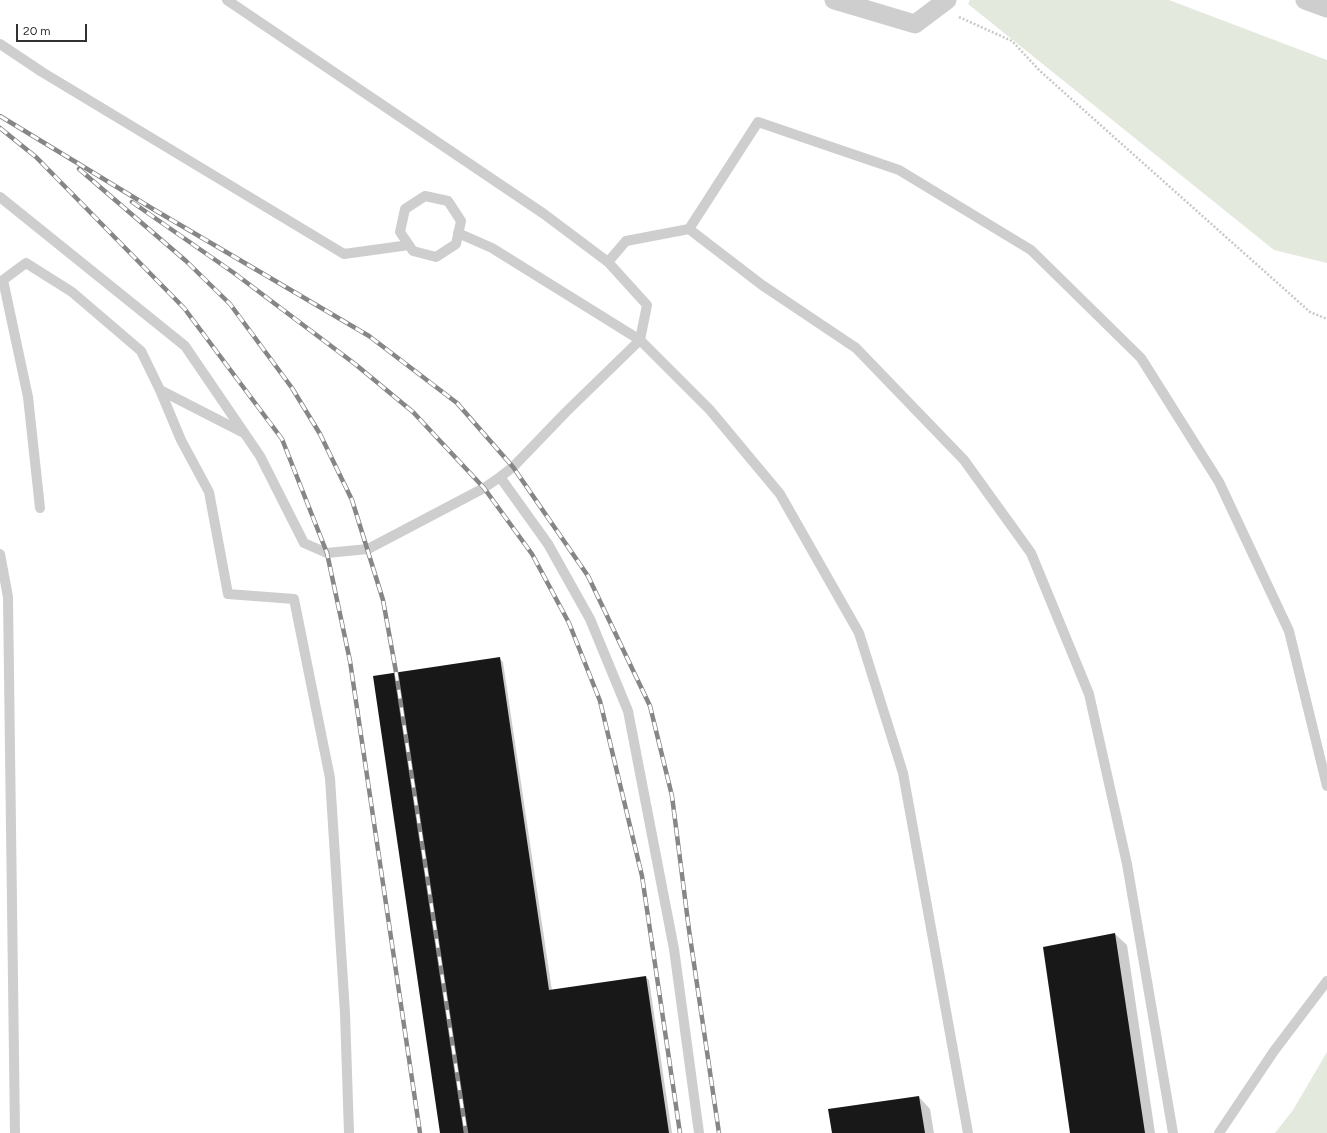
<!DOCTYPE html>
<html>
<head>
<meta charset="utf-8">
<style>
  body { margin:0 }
  #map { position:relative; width:1327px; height:1133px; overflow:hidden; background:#fff; font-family:Figtree,sans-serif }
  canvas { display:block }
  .scale { position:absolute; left:16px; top:24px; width:71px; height:18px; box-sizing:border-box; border:2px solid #313131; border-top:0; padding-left:5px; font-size:12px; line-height:14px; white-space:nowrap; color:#313131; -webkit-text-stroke:3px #fff; paint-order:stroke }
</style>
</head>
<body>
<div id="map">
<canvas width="1327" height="1133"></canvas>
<div class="scale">20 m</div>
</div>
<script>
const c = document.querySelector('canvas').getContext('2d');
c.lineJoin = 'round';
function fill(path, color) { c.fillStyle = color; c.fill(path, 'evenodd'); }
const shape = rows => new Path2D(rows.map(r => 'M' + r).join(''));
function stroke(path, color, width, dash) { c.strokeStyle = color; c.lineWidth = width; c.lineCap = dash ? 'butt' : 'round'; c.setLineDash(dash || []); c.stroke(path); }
const green = shape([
  [970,0,1169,0,1327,60,1327,263,1274,250,968,4],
  [1327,1052,1327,1133,1275,1133,1293,1110]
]);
const shadow = shape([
  [499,658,503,662,552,991,646,977,649,980,672,1133,441,1133],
  [1115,934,1127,945,1155,1133,1071,1133],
  [919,1097,930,1109,934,1133,833,1133]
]);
const building = shape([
  [500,657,549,990,646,976,669,1133,440,1133,373,676],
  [1115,933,1145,1133,1070,1133,1043,947],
  [919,1096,925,1133,832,1133,828,1109]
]);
const path = shape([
  [959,17,1012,41,1040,71,1310,312,1327,319]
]);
const lane = shape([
  [227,0,544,214,608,262,647,305,640,340,566,412,513,467,500,477],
  [0,44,42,72,344,254,409,245],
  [425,196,448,201,461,221,456,244,436,257,413,251,400,232,405,209,425,196],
  [0,197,185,346,260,456,304,543,327,553,368,549,484,488,500,477,548,544,590,619,628,711,674,949,699,1133],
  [689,229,762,285,856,348,964,460,1031,553,1089,694,1127,864,1173,1133],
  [458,233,492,248,640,340,710,410,780,494,859,633,903,773,968,1133],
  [608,262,626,241,689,229,758,122,899,170,1031,250,1141,358,1219,482,1289,631,1327,786],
  [160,390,244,433],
  [40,508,28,397,3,280,26,263,72,292,141,351,160,390,181,440,209,492,228,594,294,599,330,778,345,1013,349,1133],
  [0,554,8,597,15,1133],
  [1219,1133,1274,1051,1327,981]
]);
const street = shape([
  [834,0,915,24,947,0],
  [1305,0,1327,8]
]);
const rail = shape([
  [0,116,153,209,369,336,457,403,513,467,588,576,650,706,672,796,689,930,719,1133],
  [0,128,36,157,184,308,282,439,327,553,350,661,420,1133],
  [79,169,186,261,230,304,292,388,320,434,352,500,383,600,396,672,466,1133],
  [132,202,234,273,355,364,413,412,484,488,532,554,569,623,600,701,642,876,680,1133]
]);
fill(green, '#e4e9dd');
fill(shadow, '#0003');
fill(building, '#181818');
stroke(path, '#c8c8c8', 2.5, [2, 2]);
stroke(lane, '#cecece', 10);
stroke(street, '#cecece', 19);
stroke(rail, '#868686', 4.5);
stroke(rail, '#fff', 3, [9]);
</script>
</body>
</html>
